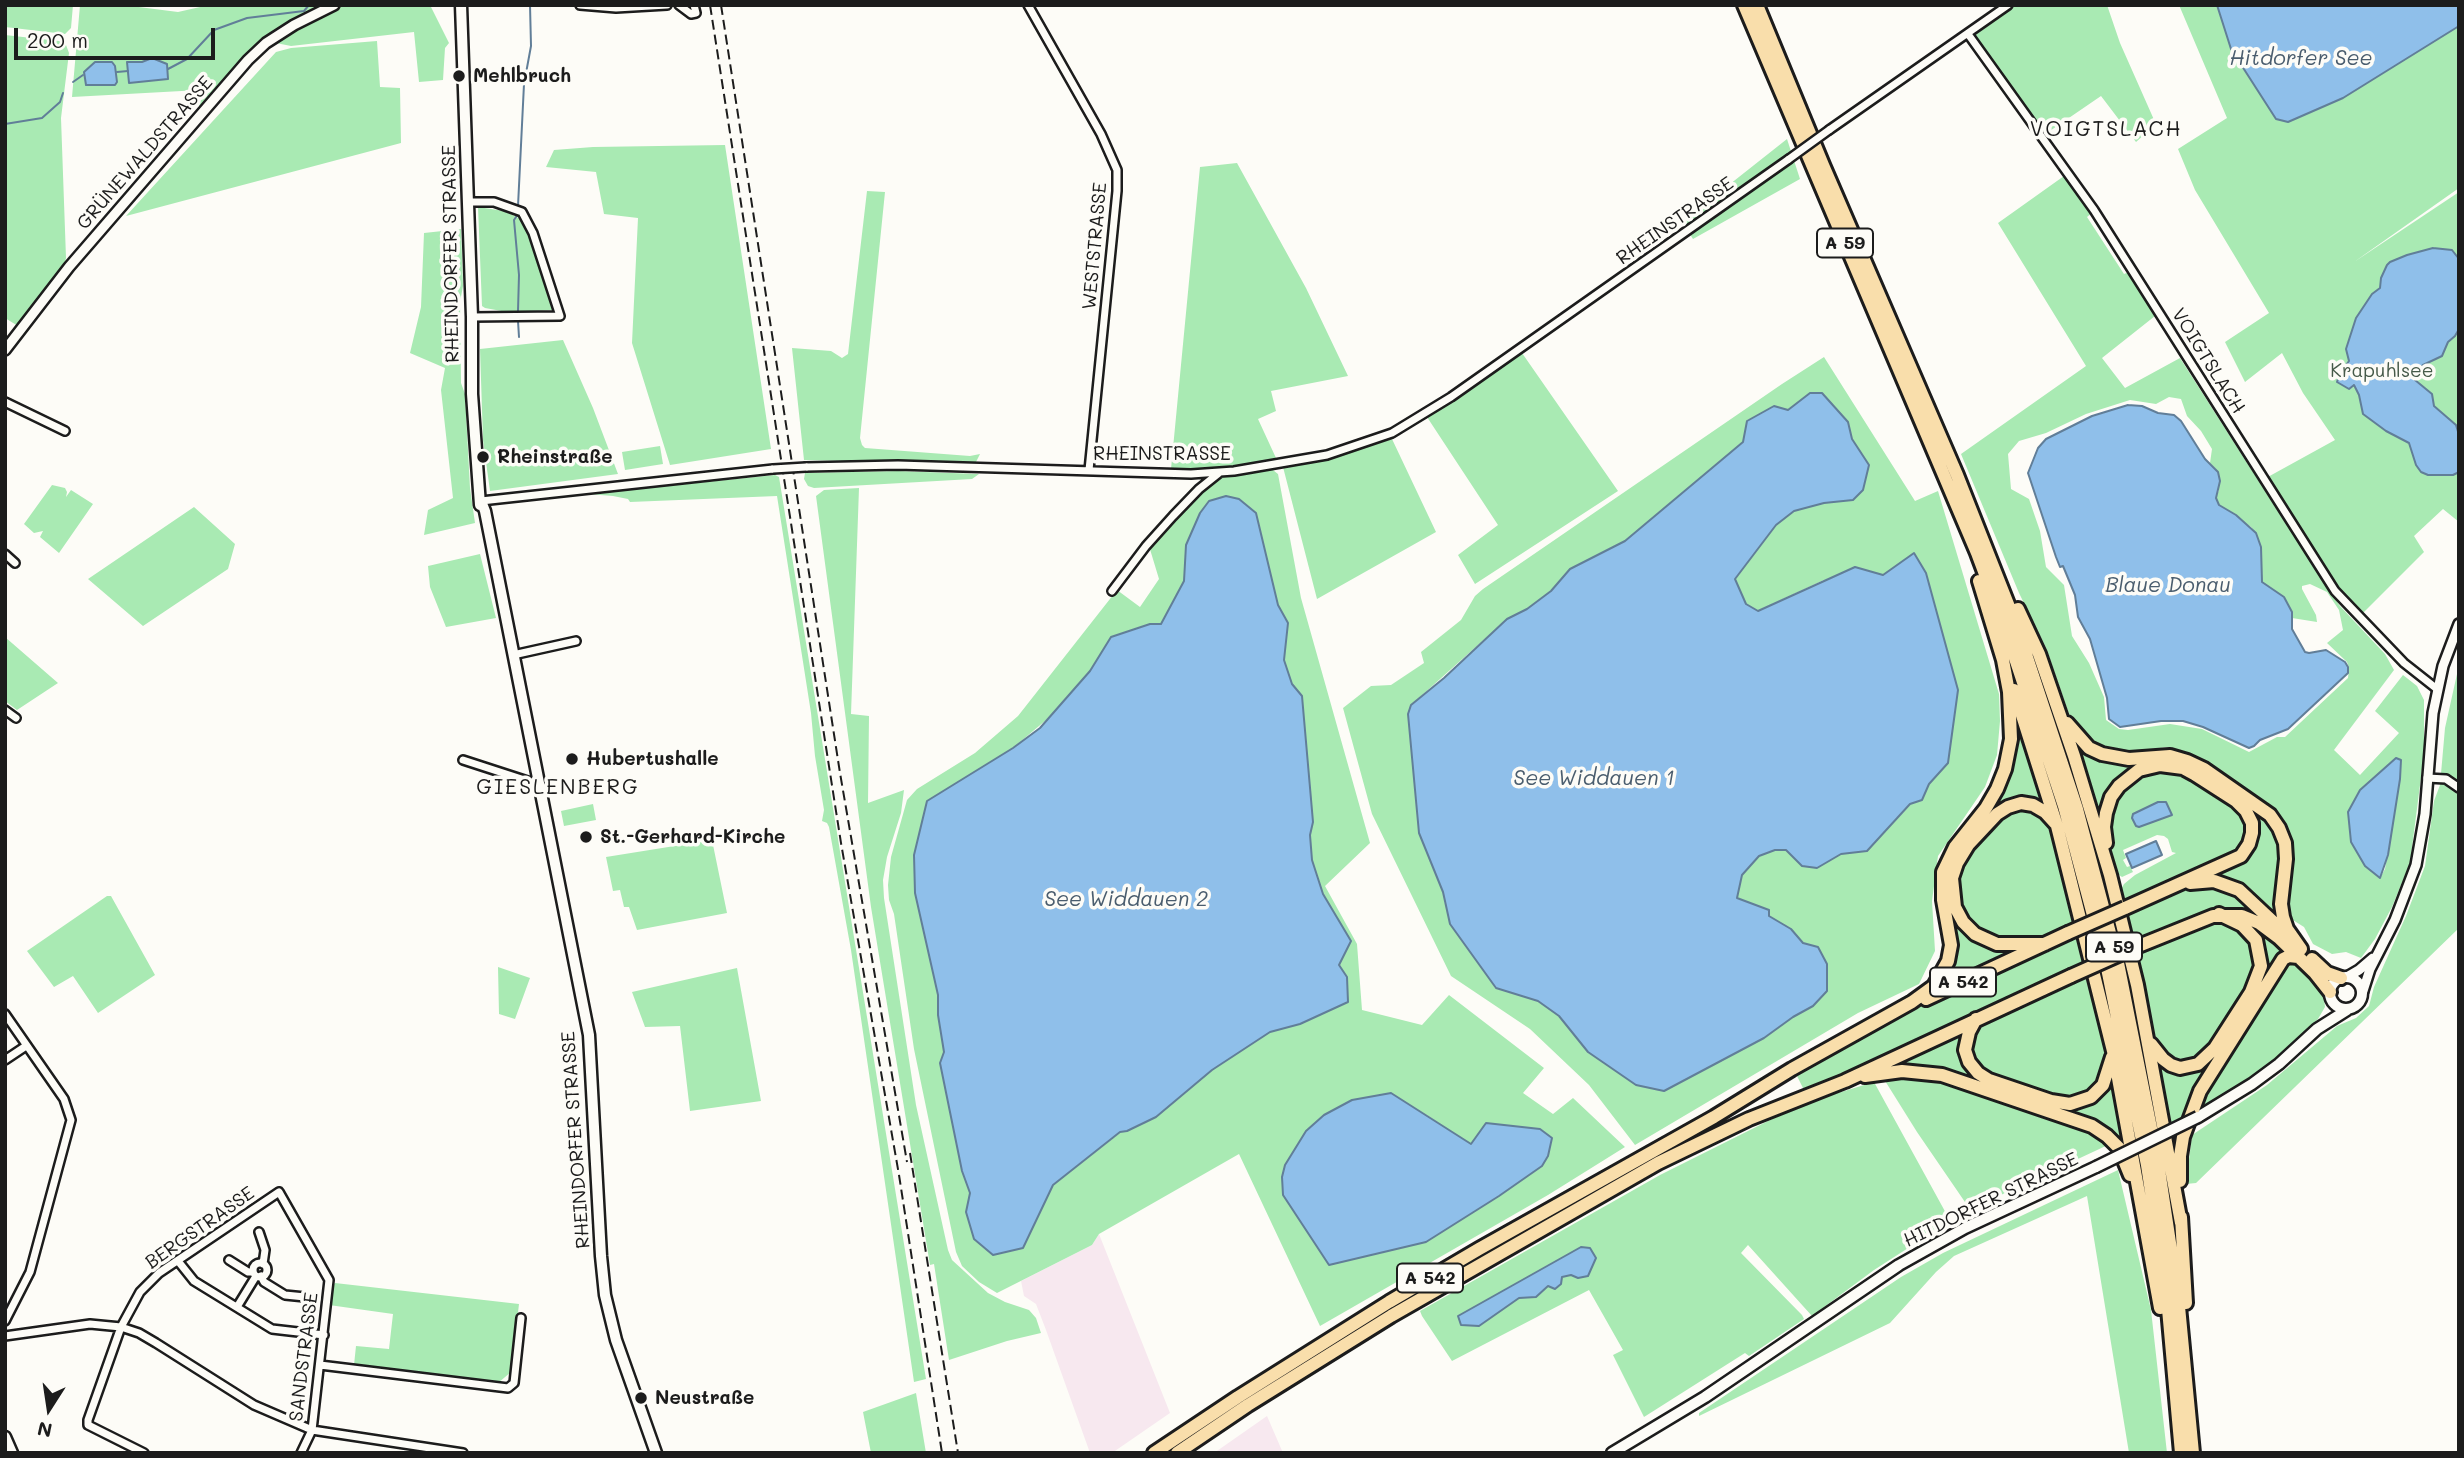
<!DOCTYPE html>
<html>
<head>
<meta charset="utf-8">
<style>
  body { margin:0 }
  #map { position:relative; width:2464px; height:1458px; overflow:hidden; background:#fdfcf7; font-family:Mali,sans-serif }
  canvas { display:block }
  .frame { position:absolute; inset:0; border:7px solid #1c1c1c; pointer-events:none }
  .north { position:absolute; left:14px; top:1374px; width:70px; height:70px; -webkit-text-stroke:5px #fdfcf7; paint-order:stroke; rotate:192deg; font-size:19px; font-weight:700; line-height:28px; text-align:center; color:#1c1c1c }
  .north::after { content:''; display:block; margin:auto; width:24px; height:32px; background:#1c1c1c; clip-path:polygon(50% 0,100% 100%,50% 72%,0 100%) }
  .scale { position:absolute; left:14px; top:28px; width:201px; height:32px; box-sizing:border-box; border:4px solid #1c1c1c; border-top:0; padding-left:9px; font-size:21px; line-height:24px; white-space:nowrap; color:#1c1c1c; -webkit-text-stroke:5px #fdfcf7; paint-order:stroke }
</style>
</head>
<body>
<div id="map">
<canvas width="2464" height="1458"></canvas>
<div class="frame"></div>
<div class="north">N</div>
<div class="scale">200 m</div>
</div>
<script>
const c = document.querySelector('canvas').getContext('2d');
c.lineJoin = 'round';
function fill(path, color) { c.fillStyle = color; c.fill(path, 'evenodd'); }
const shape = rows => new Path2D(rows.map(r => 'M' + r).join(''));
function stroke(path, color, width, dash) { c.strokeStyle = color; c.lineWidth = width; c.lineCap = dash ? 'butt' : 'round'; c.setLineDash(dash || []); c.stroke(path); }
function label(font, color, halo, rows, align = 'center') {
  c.font = font + ' Mali,sans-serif'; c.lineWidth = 7; c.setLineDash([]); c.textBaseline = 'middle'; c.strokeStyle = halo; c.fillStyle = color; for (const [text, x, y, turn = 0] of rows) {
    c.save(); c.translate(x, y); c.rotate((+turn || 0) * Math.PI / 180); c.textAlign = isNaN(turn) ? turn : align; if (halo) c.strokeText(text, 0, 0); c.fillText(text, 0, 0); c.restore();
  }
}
const built = shape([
  [1099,1234,1170,1413,1112,1453,1090,1453,1046,1330,1036,1304,1024,1296,1021,1281,1092,1245],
  [1267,1416,1283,1453,1214,1453]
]);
const green = shape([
  [5,5,73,5,71,28,65,34,5,27],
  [80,5,123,5,178,12,209,5,430,5,449,43,445,48,443,80,419,82,414,32,291,46,266,41,199,108,200,90,72,97],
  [2013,5,2107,5,2120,43,2155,122,2153,127,2136,142,2101,96,2044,135,1974,34],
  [2179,5,2459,5,2459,188,2354,262,2459,192,2459,522,2443,509,2414,536,2424,552,2363,613,2340,592,2266,478,2335,440,2303,393,2282,353,2245,382,2225,342,2269,313,2195,190,2178,149,2227,118],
  [5,35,59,41,66,45,69,53,61,118,66,258,64,266,18,326,5,318],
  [377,41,380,87,400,88,401,143,126,216,276,52,291,48],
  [1787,139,1800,179,1693,239,1682,222],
  [725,145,771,449,670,465,632,343,638,218,604,214,596,172,546,167,554,150,593,147],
  [1237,163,1306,288,1348,376,1271,391,1276,411,1258,419,1276,458,1222,469,1171,469,1200,167],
  [2064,176,2082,203,2084,201,2092,213,2087,217,2124,274,2129,272,2155,316,2102,358,2125,388,2180,358,2320,577,2340,606,2385,654,2394,670,2334,750,2360,775,2399,733,2375,711,2403,675,2417,686,2424,700,2424,754,2410,863,2392,907,2375,939,2361,958,2346,952,2332,954,2313,944,2304,927,2288,917,2285,897,2287,835,2278,816,2264,802,2191,754,2169,747,2126,752,2105,749,2086,740,2071,720,2046,648,2019,593,1961,454,2086,366,1998,223],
  [2169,397,2181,399,2187,416,2201,431,2212,449,2210,463,2216,469,2219,490,2216,498,2219,505,2251,527,2256,534,2261,547,2262,582,2284,597,2292,611,2292,618,2317,622,2316,615,2302,589,2302,586,2310,584,2327,592,2339,610,2343,630,2327,643,2347,662,2349,668,2348,678,2285,737,2277,737,2249,752,2202,729,2170,724,2128,730,2119,729,2106,720,2104,697,2089,663,2072,636,2064,585,2046,567,2040,531,2029,499,2011,489,2008,454,2019,441,2046,433,2086,414,2130,400,2156,404],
  [2396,758,2401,760,2400,779,2385,869,2380,878,2367,868,2351,842,2356,796,2360,790],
  [867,191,885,192,860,438,862,445,865,448,970,456,980,454,976,462,971,464,804,460,792,348,831,351,842,358,848,354],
  [478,207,504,211,523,220,553,310,507,312,485,308,482,306],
  [461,229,463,286,460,302,461,383,465,394,470,488,475,523,424,535,428,510,453,498,441,390,445,368,410,353,421,307,424,233],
  [563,340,593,408,618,474,490,491,483,440,480,349],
  [1522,353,1618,491,1475,584,1458,555,1498,525,1427,417],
  [1824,357,1915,501,1938,491,1999,694,2000,721,1997,755,1985,787,1938,856,1932,901,1935,951,1919,984,1858,1013,1635,1145,1589,1085,1530,1029,1451,976,1372,814,1343,708,1371,686,1391,685,1424,663,1421,652,1461,620,1475,596,1483,589,1782,384],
  [1810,393,1848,422,1852,439,1853,500,1824,503,1794,511,1776,525,1735,579,1746,604,1757,611,1824,580,1883,575,1914,554,1926,573,1958,690,1948,763,1929,784,1922,800,1911,804,1867,851,1841,854,1817,868,1786,850,1775,850,1759,856,1742,875,1737,898,1768,910,1769,916,1791,929,1803,943,1818,947,1813,1006,1793,1017,1764,1038,1636,1085,1588,1052,1559,1016,1538,1001,1495,988,1445,904,1443,892,1419,833,1408,714,1411,705,1507,619,1527,609,1551,591,1571,569,1625,541,1743,442,1747,420,1788,410],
  [1392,439,1436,532,1317,599,1283,467,1327,458],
  [660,446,663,464,625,470,622,452],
  [1269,467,1278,474,1301,598,1370,843,1325,886,1357,944,1362,1010,1422,1025,1449,995,1544,1068,1523,1093,1553,1114,1573,1098,1625,1147,1548,1195,1320,1326,1239,1154,1099,1234,1092,1245,997,1293,979,1282,962,1266,956,1252,914,1049,894,914,889,900,888,885,891,857,907,800,917,789,975,753,1018,716,1117,590,1140,607,1159,579,1149,546,1200,491,1221,475],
  [1256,513,1278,605,1288,623,1284,660,1292,684,1313,822,1310,835,1312,860,1323,895,1351,941,1339,965,1285,1028,1270,1032,1212,1070,1156,1117,1121,1132,1053,1185,1023,1248,966,1212,970,1193,962,1171,940,1063,944,1052,938,1015,938,995,1013,748,1052,715,1090,671,1111,637,1150,624,1161,624,1184,581,1186,545],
  [1425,1114,1471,1145,1499,1196,1426,1242,1330,1265],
  [898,471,979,474,972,479,814,488,808,486,804,479,805,473],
  [775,475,779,477,926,1379,914,1382,851,950,829,827,827,823,822,821,824,810,815,756,811,713,777,496,630,502,628,499,613,496,588,494],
  [52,485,65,488,67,492,66,497,71,490,93,504,59,553,40,537,43,531,34,533,24,524],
  [859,488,851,714,869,716,868,803,904,790,901,813,887,857,883,880,884,898,916,1105,948,1250,952,1260,988,1293,1005,1302,1029,1310,1036,1318,1041,1333,1007,1341,949,1360,934,1264,930,1265,871,907,816,496,824,490],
  [194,507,235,544,228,569,143,626,88,579],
  [480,554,496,618,446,627,430,587,428,566],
  [5,637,58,683,17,710,5,701],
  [2459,665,2459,928,2196,1183,2186,1184,2192,1135,2267,1085,2337,1026,2356,1018,2369,1006,2374,987,2406,916,2425,866,2434,801,2440,785,2445,728],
  [2015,708,2048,810,2023,800,2009,802,1997,809,1972,834,1958,853,1950,872,1948,893,1956,918,1978,942,1997,948,2025,949,1934,991,1948,970,1953,954,1953,930,1945,893,1947,869,1955,851,1986,812,2003,783,2014,741],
  [2076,739,2090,753,2108,761,2132,763,2172,760,2188,764,2197,769,2263,813,2277,832,2282,852,2277,895,2279,921,2237,886,2218,879,2205,878,2241,863,2240,860,2253,844,2257,832,2255,819,2241,800,2200,772,2185,764,2172,761,2155,762,2130,771,2114,784,2104,803,2101,825],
  [2174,770,2233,803,2248,823,2247,840,2236,854,2122,904,2119,893,2124,884,2135,875,2176,853,2172,852,2168,839,2164,836,2157,835,2123,850,2126,858,2123,860,2127,867,2130,866,2133,872,2122,877,2116,873,2109,839,2109,815,2115,796,2143,773],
  [593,804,596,820,564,826,561,811],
  [2014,807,2041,812,2052,829,2078,923,2033,940,1990,939,1961,915,1955,876,1960,862,2000,815],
  [712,840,727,913,637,930,629,907,624,907,620,890,613,891,606,857],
  [2212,885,2233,893,2274,929,2245,913,2133,944,2125,912,2182,889],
  [107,896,111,896,155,975,98,1013,73,976,54,987,27,951],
  [2248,920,2285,949,2204,1078,2186,1115,2170,1124,2156,1060,2193,1069,2261,976],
  [2220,922,2240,930,2255,948,2255,976,2225,1029,2197,1061,2174,1063,2157,1048,2134,954,2211,923],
  [2079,933,2086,962,1849,1075,1805,1092,1795,1072,1895,1017],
  [2293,959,2323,989,2325,1007,2318,1019,2271,1063,2230,1091,2193,1111,2285,961],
  [498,967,530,978,515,1019,499,1014],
  [737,968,761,1101,690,1111,680,1026,645,1027,632,992],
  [2090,971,2108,1057,2106,1069,2091,1093,2067,1099,2051,1097,1988,1077,1970,1059,1970,1035,1977,1025],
  [1967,1029,1974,1073,2074,1105,2112,1071,2127,1145,2122,1148,2118,1142,1969,1079,1880,1070],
  [1882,1076,1932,1076,2089,1129,2110,1144,1973,1208,1967,1205,1917,1132],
  [1874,1082,1947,1215,1947,1223,1874,1270,1812,1316,1748,1245,1741,1253,1802,1315,1804,1319,1749,1356,1745,1353,1644,1417,1613,1355,1623,1350,1589,1290,1452,1361,1422,1316,1420,1311,1660,1175,1774,1118,1818,1099],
  [1580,1248,1591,1248,1578,1278,1571,1275,1562,1277,1561,1284,1548,1286,1536,1297,1519,1298,1458,1316],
  [2118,1170,2151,1310,2167,1453,2129,1453,2087,1196,1954,1256,1936,1272,1890,1323,1699,1416,1699,1413,1901,1277,1943,1253],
  [335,1283,519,1304,511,1372,498,1383,354,1365,356,1346,389,1349,393,1314,329,1305,331,1287],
  [916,1393,926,1453,871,1453,863,1412]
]);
const water = shape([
  [2217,5,2459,5,2459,26,2343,98,2288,122,2276,119,2231,49,2217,5],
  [152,58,167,64,168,79,129,83,127,62,142,62,152,58],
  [95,62,112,62,115,66,117,82,115,85,86,85,84,72,95,62],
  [2433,248,2452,250,2459,259,2459,329,2455,336,2448,342,2442,356,2423,365,2419,369,2415,380,2432,394,2434,406,2456,425,2459,435,2459,472,2453,475,2428,475,2421,472,2416,465,2409,443,2386,431,2363,414,2359,395,2354,385,2349,389,2337,382,2340,373,2349,361,2346,349,2356,318,2372,294,2380,288,2381,278,2387,265,2390,262,2407,255,2433,248],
  [1810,393,1822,393,1848,422,1852,439,1869,465,1863,490,1853,500,1824,503,1794,511,1776,525,1735,579,1746,604,1758,611,1855,567,1883,575,1914,553,1926,573,1958,690,1948,763,1929,784,1922,800,1910,804,1867,851,1841,854,1817,868,1802,866,1786,850,1775,850,1759,856,1742,875,1737,898,1769,910,1769,916,1791,929,1803,943,1818,947,1827,964,1827,991,1813,1006,1793,1017,1764,1038,1664,1091,1636,1085,1588,1052,1559,1016,1538,1001,1496,988,1450,924,1443,892,1419,833,1408,714,1411,705,1444,678,1507,619,1527,609,1551,591,1570,569,1625,541,1743,442,1747,421,1774,406,1788,410,1810,393],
  [2128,405,2142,406,2158,413,2174,415,2181,421,2205,459,2218,472,2220,481,2216,498,2219,505,2236,515,2256,533,2261,547,2262,582,2284,597,2292,612,2292,629,2305,652,2309,653,2326,650,2345,662,2348,667,2348,673,2288,729,2260,740,2254,746,2249,748,2203,727,2183,721,2161,721,2120,727,2109,719,2107,698,2090,639,2078,617,2075,595,2063,566,2060,567,2056,557,2028,473,2038,448,2046,439,2092,416,2128,405],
  [1226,496,1239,499,1256,513,1278,605,1288,623,1284,660,1292,684,1302,696,1313,822,1310,835,1312,860,1323,894,1351,941,1339,965,1347,977,1348,1002,1300,1024,1270,1032,1212,1070,1156,1117,1127,1131,1120,1132,1053,1185,1023,1248,993,1255,974,1239,966,1212,970,1193,962,1171,940,1063,944,1052,938,1015,938,995,915,893,914,855,927,801,1013,748,1040,728,1090,671,1111,637,1150,624,1161,624,1184,581,1186,545,1200,513,1209,501,1226,496],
  [2396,758,2401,760,2400,779,2388,855,2380,878,2365,866,2351,842,2348,812,2360,790,2396,758],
  [2158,802,2166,802,2172,815,2139,827,2136,826,2132,818,2133,814,2158,802],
  [2156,841,2162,855,2132,868,2126,854,2156,841],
  [1391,1093,1471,1144,1486,1123,1540,1129,1552,1138,1548,1156,1542,1166,1499,1196,1426,1242,1329,1265,1283,1195,1282,1177,1285,1165,1306,1131,1324,1115,1352,1100,1391,1093],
  [1581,1247,1590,1248,1596,1258,1588,1276,1578,1278,1571,1275,1562,1277,1561,1284,1555,1289,1548,1286,1536,1297,1519,1298,1479,1326,1461,1325,1458,1316,1581,1247]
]);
const stream = shape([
  [168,69,187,59,214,30,247,18,304,11,309,5],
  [117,72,128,71],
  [73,82,83,75],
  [5,124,42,118,60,102,63,93],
  [518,206,524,84,531,46,530,5],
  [518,214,514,220,519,275,518,311],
  [518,321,519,337]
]);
const minor = shape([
  [580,5,616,8,667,5],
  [679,5,691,14,696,13,694,5],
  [1028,5,1101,134,1117,170,1117,191,1089,470],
  [1968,34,2094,210,2335,591,2404,663,2437,689],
  [1829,130,2008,5],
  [468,202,494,202,522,212,533,233,560,316,472,317],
  [5,402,65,431],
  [806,467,898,465,1191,474,1234,471,1327,455,1392,433,1451,397,1789,159],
  [481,501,773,469],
  [5,554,15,563],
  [1112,591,1146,546,1173,516,1199,489,1219,473],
  [513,655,576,641],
  [5,710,16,718],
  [463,760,540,785],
  [2427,778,2446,779,2459,788],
  [5,1014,64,1099,71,1120,30,1272,5,1321],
  [5,1060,26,1046],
  [259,1232,265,1250,263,1264],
  [229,1260,248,1272,253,1272],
  [178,1261,194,1281,272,1329,324,1335],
  '253 1270a7 7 0 1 1 14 0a7 7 0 1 1-14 0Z',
  [261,1276,264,1282,285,1295,305,1297],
  [237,1307,256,1276],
  [5,1336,90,1324,121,1327,139,1333,156,1343,254,1405,312,1430,463,1453],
  [320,1365,508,1388,514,1383,521,1318],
  [144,1453,88,1425,88,1420,121,1327,140,1292,159,1273,279,1192,329,1280,312,1430,301,1453]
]);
const tertiary = shape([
  [5,350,69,267,248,60,266,43,294,25,334,5],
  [2347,977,2359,970,2373,958],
  [2363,991,2370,969,2395,920,2416,865,2425,814,2433,713,2443,666,2459,624]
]);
const secondary = shape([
  [461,5,472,317,472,394,480,505],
  [481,501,485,511,589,1035,601,1256,605,1295,616,1340,656,1453],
  '2330 993a16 16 0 1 1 32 0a16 16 0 1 1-32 0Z',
  [2198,1117,2252,1084,2279,1064,2317,1029,2347,1010],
  [5,1437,12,1453],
  [1612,1453,1705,1397,1899,1265,1965,1228,2096,1167]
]);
const motorway = shape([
  [1744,5,1977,553,2005,628,2064,806,2107,968,2147,1165,2167,1298,2181,1453],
  [1757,5,1823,165,1957,475,2017,627,2077,809,2118,963,2158,1163,2178,1296,2193,1453],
  [2018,609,2039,654,2074,756,2110,875,2137,985,2181,1223],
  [2014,690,2057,826,2113,1051,2160,1308],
  [2067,723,2089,748,2102,754,2129,759,2170,756,2187,761,2204,769,2270,815,2279,828,2285,843,2286,859,2281,904,2283,917,2287,929,2301,949],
  [2106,843,2104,827,2106,813,2111,797,2119,786,2139,770,2160,765,2183,768,2194,774,2236,801,2246,811,2252,823,2252,833,2249,844,2241,856,2125,908],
  [2190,883,2214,881,2239,890,2286,934],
  [2045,944,1997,944,1975,934,1963,922,1955,907,1952,878,1957,863,1968,845,1997,814,2008,807,2021,803,2033,805,2045,812,2055,823],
  [2136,947,2213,916,2242,916,2259,923,2279,938,2315,973,2330,992],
  [2312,959,2327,973,2341,978],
  [1926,999,2068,933],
  [1976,1019,1969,1032,1965,1050,1969,1062,1978,1073,1989,1080,2051,1101,2070,1104,2091,1097,2103,1085,2112,1057],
  [2151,1044,2163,1059,2171,1065,2180,1068,2198,1064,2215,1048,2251,992,2261,966,2256,940,2242,925,2219,914],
  [1865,1076,1902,1071,1942,1075,2092,1126,2107,1136,2119,1148,2130,1175],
  [2180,1181,2180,1156,2183,1137,2200,1091,2283,959,2289,956,2298,957],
  [2181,1217,2186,1303],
  [1154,1453,1238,1397,1389,1302,1479,1249,1714,1117,1792,1069,1912,1002,1934,986,1948,961,1951,945,1943,900,1943,872,1955,847,1986,808,1997,789,2005,769,2011,739,2009,692,2003,660,1979,581],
  [1177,1453,1248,1405,1391,1316,1658,1163,1749,1119,1845,1081,2071,976]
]);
const rail = shape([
  [710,5,841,843,899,1175,942,1453],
  [721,5,840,773,907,1162],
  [910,1153,958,1453]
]);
const minorBridge = shape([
  [1789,159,1829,130],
  [773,469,806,467]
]);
const secondaryBridge = shape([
  [2096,1167,2198,1117]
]);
const motorwayBridge = shape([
  [2068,933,2125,908],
  [2071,976,2136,947]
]);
const markers = [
  [459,76,7,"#1c1c1c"],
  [483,457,7,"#1c1c1c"],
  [572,759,7,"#1c1c1c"],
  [586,837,7,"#1c1c1c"],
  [641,1398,7,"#1c1c1c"]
];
const shields = [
  [1845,243,56],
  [2114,947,56],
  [1963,982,66],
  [1430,1278,66]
];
const shieldNames = [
  ["A 59",1845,243],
  ["A 59",2114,947],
  ["A 542",1963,982],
  ["A 542",1430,1278]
];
const poiNames = [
  ["Mehlbruch",473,76],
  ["Rheinstraße",497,457],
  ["Hubertushalle",586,759],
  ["St.-Gerhard-Kirche",600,837],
  ["Neustraße",655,1398]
];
const streetNames = [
  ["GRÜNEWALDSTRASSE",145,153,-49],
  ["RHEINSTRASSE",1675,221,-35],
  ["WESTSTRASSE",1095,246,-85],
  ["RHEINDORFER STRASSE",451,254,-91],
  ["VOIGTSLACH",2208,361,58],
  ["RHEINSTRASSE",1162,454],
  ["RHEINDORFER STRASSE",576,1140,-94],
  ["HITDORFER STRASSE",1991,1200,-26],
  ["BERGSTRASSE",200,1228,-35],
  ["SANDSTRASSE",304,1357,-83]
];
const parkNames = [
  ["Krapuhlsee",2382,371]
];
const waterNames = [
  ["Hitdorfer See",2301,59],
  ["Blaue Donau",2168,586],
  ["See Widdauen 1",1594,779],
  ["See Widdauen 2",1126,900]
];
const neighbourhoodNames = [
  ["VOIGTSLACH",2106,130],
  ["GIESLENBERG",558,788]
];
fill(built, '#f7e8ef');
fill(green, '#a9eab3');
fill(water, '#8fbfea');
stroke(water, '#617e98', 2);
stroke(stream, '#617e98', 2);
stroke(minor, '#1c1c1c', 12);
stroke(tertiary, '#1c1c1c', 14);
stroke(secondary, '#1c1c1c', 15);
stroke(motorway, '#1c1c1c', 18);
stroke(minor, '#fdfcf7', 7);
stroke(tertiary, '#fdfcf7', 9);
stroke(secondary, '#fdfcf7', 10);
stroke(motorway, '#f9deab', 12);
stroke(rail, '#1c1c1c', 2, [10, 5]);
stroke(minorBridge, '#1c1c1c', 12, []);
stroke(secondaryBridge, '#1c1c1c', 15, []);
stroke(motorwayBridge, '#1c1c1c', 18, []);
stroke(minorBridge, '#fdfcf7', 7);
stroke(secondaryBridge, '#fdfcf7', 10);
stroke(motorwayBridge, '#f9deab', 12);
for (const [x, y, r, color] of markers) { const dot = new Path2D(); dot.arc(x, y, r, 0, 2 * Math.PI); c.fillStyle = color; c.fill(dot); stroke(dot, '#fdfcf7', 2.5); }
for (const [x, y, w] of shields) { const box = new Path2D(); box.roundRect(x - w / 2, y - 14.5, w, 29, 5); c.fillStyle = '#fdfcf7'; c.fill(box); stroke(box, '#1c1c1c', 2); }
label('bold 18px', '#1c1c1c', null, shieldNames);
label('bold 19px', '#1c1c1c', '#fdfcf7', poiNames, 'left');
label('19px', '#1c1c1c', '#fdfcf7', streetNames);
label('19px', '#465a49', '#fdfcf7', parkNames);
label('italic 21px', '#4a5d6e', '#fdfcf7', waterNames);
c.letterSpacing = '2px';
label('21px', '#1c1c1c', '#fdfcf7', neighbourhoodNames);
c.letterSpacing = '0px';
</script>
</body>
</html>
